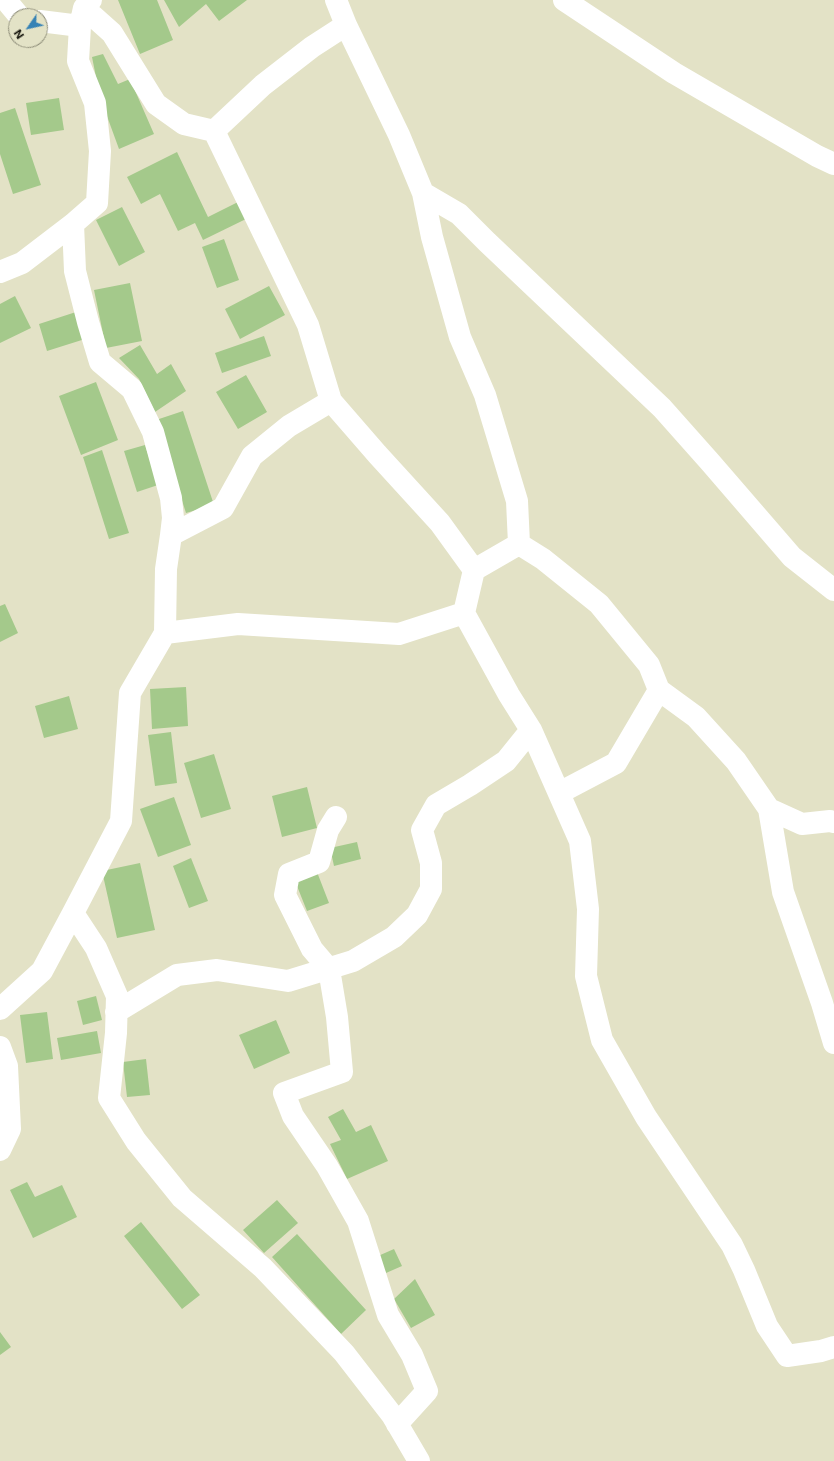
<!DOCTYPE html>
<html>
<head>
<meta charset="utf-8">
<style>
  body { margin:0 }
  #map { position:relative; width:834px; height:1461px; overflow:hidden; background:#e3e2c6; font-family:Inter,sans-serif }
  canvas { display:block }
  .north { position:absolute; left:8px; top:8px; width:40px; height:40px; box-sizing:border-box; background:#e3e2c6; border:1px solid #8d8c78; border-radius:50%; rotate:236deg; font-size:11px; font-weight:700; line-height:16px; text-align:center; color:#0d0c04 }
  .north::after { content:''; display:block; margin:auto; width:14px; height:18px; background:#3682b5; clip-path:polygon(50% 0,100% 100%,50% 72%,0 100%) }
</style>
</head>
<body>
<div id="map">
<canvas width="834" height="1461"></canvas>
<div class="north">N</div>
</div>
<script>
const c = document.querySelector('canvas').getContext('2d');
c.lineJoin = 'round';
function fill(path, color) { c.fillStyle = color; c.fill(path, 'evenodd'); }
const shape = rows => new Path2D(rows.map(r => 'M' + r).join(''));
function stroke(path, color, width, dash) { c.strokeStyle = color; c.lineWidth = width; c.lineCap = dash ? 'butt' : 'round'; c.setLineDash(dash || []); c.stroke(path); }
const building = shape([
  [118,0,157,0,173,40,140,54],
  [164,0,247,0,219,21,206,4,179,27],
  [103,54,118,84,130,79,154,134,119,149,100,97,92,57],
  [59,98,64,130,31,135,26,103],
  [15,108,41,185,13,194,0,154,0,113],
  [177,152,208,217,238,202,246,219,203,240,195,223,178,231,160,194,141,204,127,177],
  [122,207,145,252,119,266,96,220],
  [224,239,239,280,217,288,202,247],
  [130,283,142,341,106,348,94,290],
  [269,286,285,315,240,339,225,309],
  [15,296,31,328,0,343,0,304],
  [76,312,85,339,47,351,39,324],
  [264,336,271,356,222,373,215,353],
  [140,345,157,374,171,364,186,391,155,412,139,379,119,358],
  [246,375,267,412,238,429,216,392],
  [96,382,118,440,81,455,59,396],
  [183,411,214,505,186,513,156,420],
  [145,445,158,485,137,492,124,451],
  [102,450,129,533,109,539,83,457],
  [5,604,18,633,0,642,0,606],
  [186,687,188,726,152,729,150,689],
  [69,696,78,729,44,738,35,706],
  [171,732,177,783,155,786,148,735],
  [214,754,231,809,201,818,184,763],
  [307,787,317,828,282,837,272,796],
  [174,797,191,845,158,857,140,809],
  [357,842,361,859,334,866,330,848],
  [191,858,208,901,189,908,173,866],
  [140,863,155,930,117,938,102,871],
  [317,872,329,903,307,911,295,881],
  [96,996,102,1020,83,1025,77,1001],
  [47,1012,53,1059,26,1063,20,1015],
  [276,1020,290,1053,254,1069,239,1035],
  [97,1031,101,1053,61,1060,57,1038],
  [146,1059,150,1095,127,1097,123,1062],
  [343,1109,356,1132,371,1125,388,1161,347,1179,330,1144,341,1140,328,1117],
  [27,1182,35,1197,62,1185,77,1217,33,1238,10,1190],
  [277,1200,298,1223,264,1253,243,1230],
  [141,1222,200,1295,182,1309,124,1236],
  [297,1234,366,1310,341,1334,272,1257],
  [394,1249,402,1266,386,1273,378,1256],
  [415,1279,435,1315,411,1328,394,1299],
  [0,1332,11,1347,0,1355]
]);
const minor = shape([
  [9,0,9,4,19,16],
  [84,8,112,33,156,104,184,124,214,131],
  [40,21,80,26],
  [423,193,459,214,487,242,662,408,710,462,792,557,834,590],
  [73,224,75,271,88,322,100,362,132,389,153,432,171,498,173,518,171,535],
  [0,272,22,263,73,224,97,203,100,151,95,103,78,61,80,26,84,8,91,0],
  [331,401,308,325,214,131,263,85,312,47,346,25],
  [519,544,543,559,599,604,649,665,659,690,616,763,559,793],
  [464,613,509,695,531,730,580,841,588,909,586,976,602,1040,646,1117,732,1245,744,1270,767,1326,787,1356,821,1351,834,1347],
  [165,633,166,569,171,535,223,508,252,456,289,426,331,401,377,454,440,523,474,570],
  [659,690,696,717,736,761,769,809,783,892,822,1003,834,1043],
  [769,809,802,824,830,821,834,822],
  [336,817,328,830,319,862,289,874,285,895,312,949,329,969,337,1017,342,1072,284,1093,293,1116,327,1166,358,1221,388,1315,412,1355,427,1391,397,1424],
  [73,913,96,948,117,996,116,1033,109,1098,136,1141,182,1198,263,1268,344,1353,392,1415,419,1461],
  [0,1009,42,971,73,913,121,821,130,693,165,633,238,624,399,634,464,613,474,570,519,544,517,501,485,395,460,337,432,237,423,193,399,135,346,25,336,0],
  [116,1012,177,975,217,970,288,981,353,961,394,937,417,915,431,889,431,863,422,830,436,805,470,785,506,761,531,730],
  [0,1047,7,1066,10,1129,0,1150]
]);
const tertiary = shape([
  [564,0,674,73,817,156,834,164]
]);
fill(building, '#a4c98b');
stroke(minor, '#fff', 22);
stroke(tertiary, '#fff', 22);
</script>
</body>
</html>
